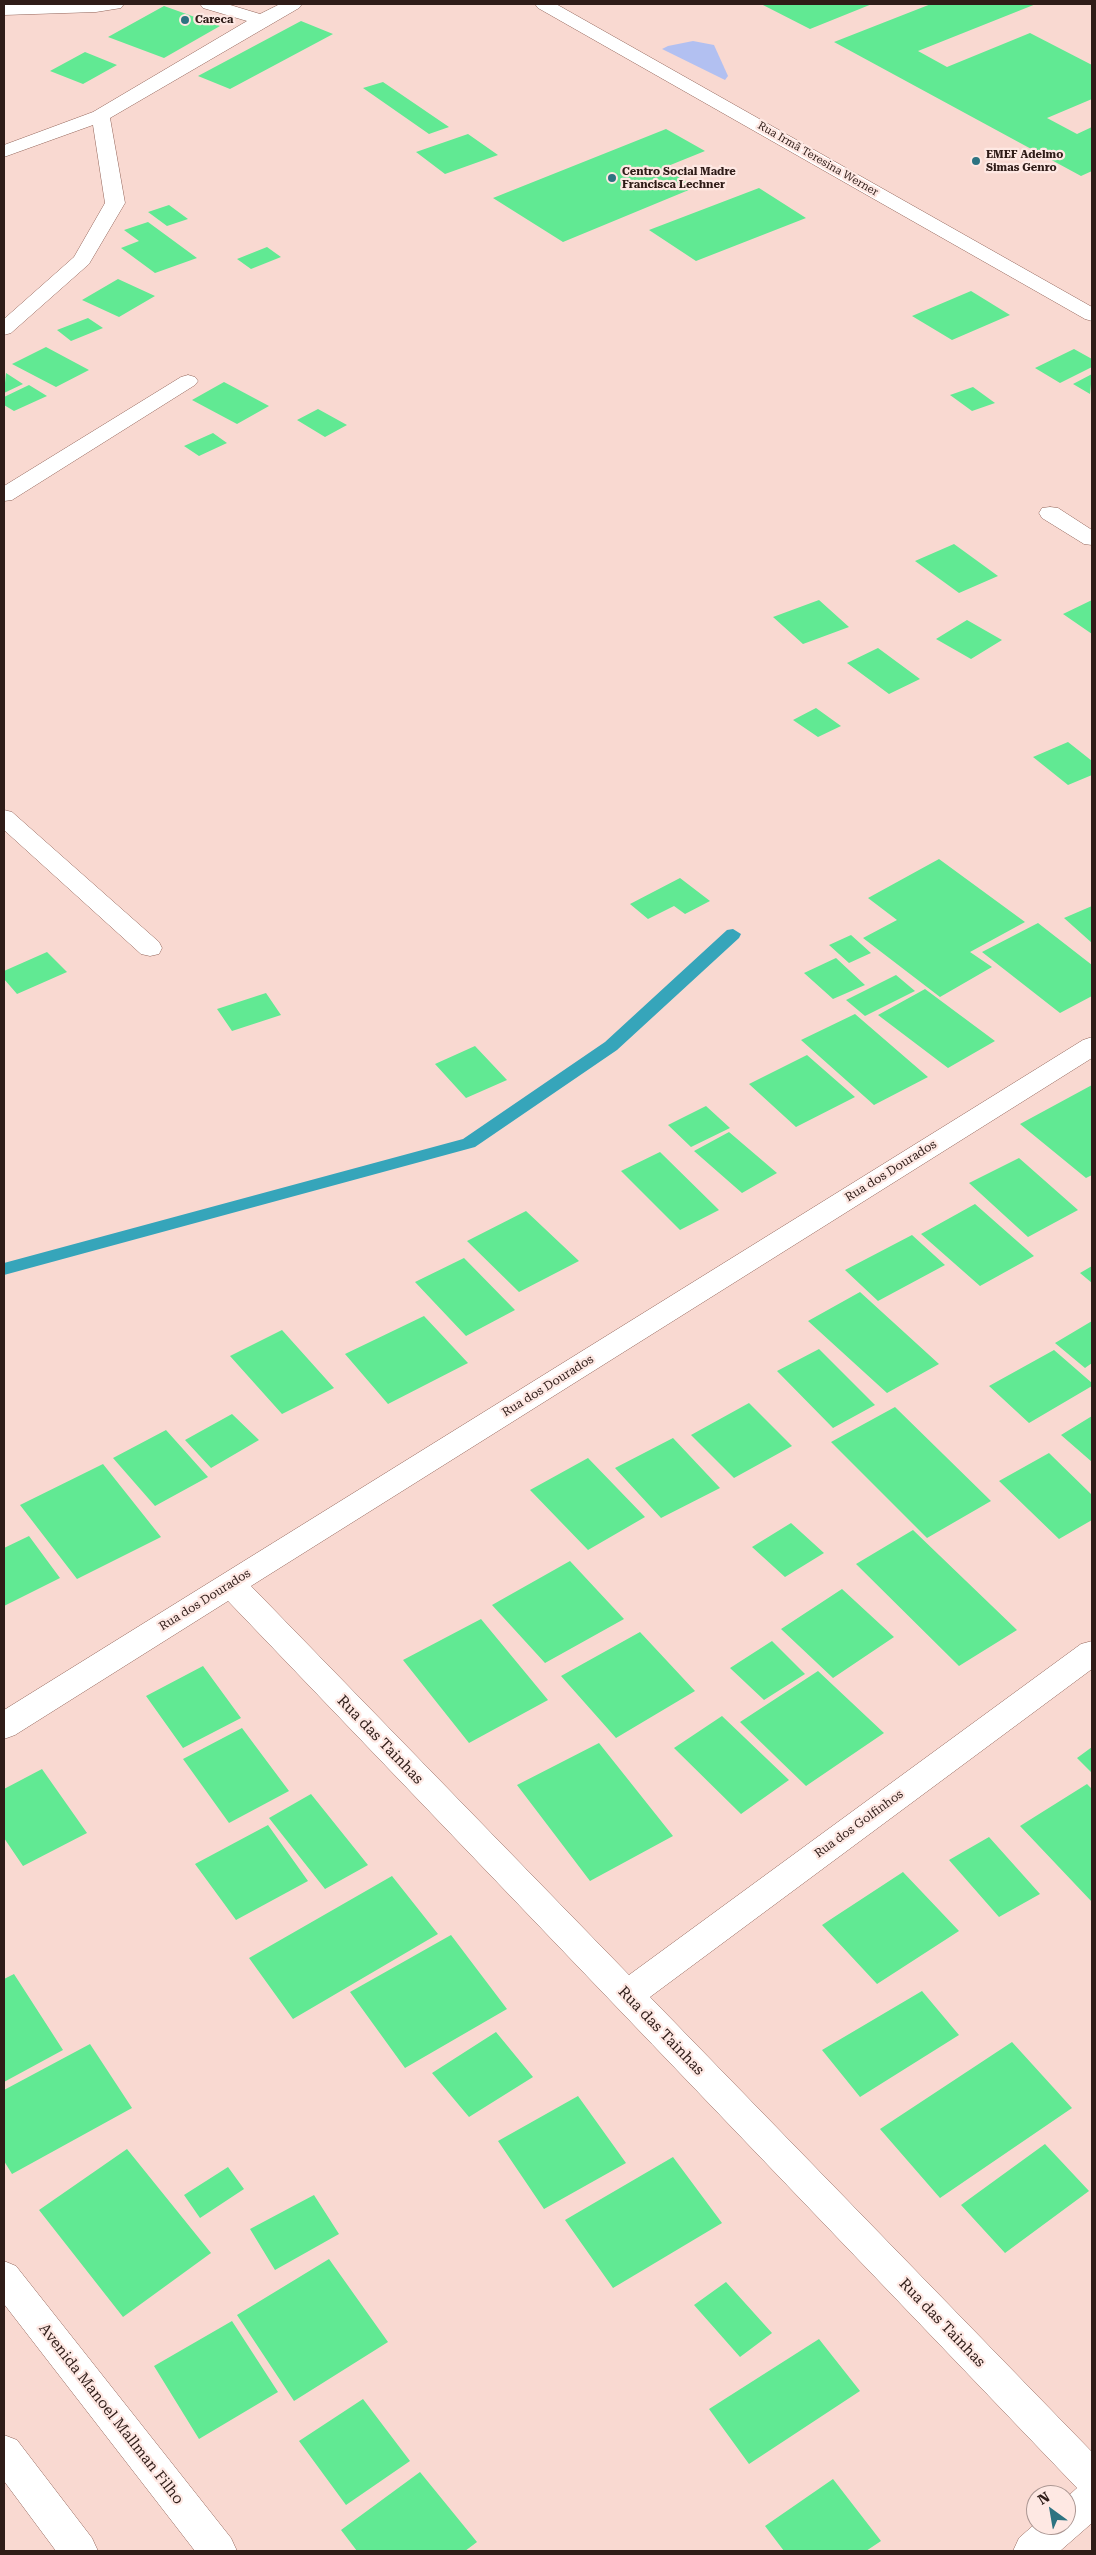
<!DOCTYPE html>
<html>
<head>
<meta charset="utf-8">
<style>
  body { margin:0 }
  #map { position:relative; width:1096px; height:2555px; overflow:hidden; background:#f9d9d1; font-family:"Roboto Serif",serif }
  canvas { display:block }
  .frame { position:absolute; inset:0; border:5px solid #2f1c18; pointer-events:none }
  .north { position:absolute; left:1026px; top:2485px; width:50px; height:50px; box-sizing:border-box; background:#fee8e3; border:1px solid #ab9692; border-radius:50%; rotate:328deg; font-size:14px; font-weight:700; line-height:20px; text-align:center; color:#2f1c18 }
  .north::after { content:''; display:block; margin:auto; width:18px; height:22px; background:#2d7381; clip-path:polygon(50% 0,100% 100%,50% 72%,0 100%) }
</style>
</head>
<body>
<div id="map">
<canvas width="1096" height="2555"></canvas>
<div class="frame"></div>
<div class="north">N</div>
</div>
<script>
const c = document.querySelector('canvas').getContext('2d');
c.lineJoin = 'round';
function fill(path, color) { c.fillStyle = color; c.fill(path, 'evenodd'); }
const shape = rows => new Path2D(rows.map(r => 'M' + r).join(''));
function stroke(path, color, width, dash) { c.strokeStyle = color; c.lineWidth = width; c.lineCap = dash ? 'butt' : 'round'; c.setLineDash(dash || []); c.stroke(path); }
function label(font, color, halo, rows, align = 'center') {
  c.font = font + ' "Roboto Serif",serif'; c.lineWidth = 4.5; c.setLineDash([]); c.textBaseline = 'middle'; c.strokeStyle = halo; c.fillStyle = color; for (const [text, x, y, turn = 0] of rows) {
    c.save(); c.translate(x, y); c.rotate((+turn || 0) * Math.PI / 180); c.textAlign = isNaN(turn) ? turn : align; if (halo) c.strokeText(text, 0, 0); c.fillText(text, 0, 0); c.restore();
  }
}
const green = shape([
  [693,41,714,45,728,76,725,80,662,49,668,46]
]);
const stream = shape([
  [733,929,741,934,739,938,617,1050,475,1147,4,1275,4,1263,463,1139,605,1042,727,930,733,929]
]);
const building = shape([
  [761,4,872,4,810,29],
  [931,4,1036,4,918,51,947,67,1030,33,1092,65,1092,99,1047,118,1077,134,1092,127,1092,171,1081,176,834,42],
  [164,6,220,26,164,58,108,37],
  [301,21,333,34,230,89,198,76],
  [85,52,117,65,83,84,50,71],
  [383,82,449,127,429,134,363,88],
  [666,129,705,151,663,168,696,187,563,242,493,198],
  [468,134,498,155,445,174,416,152],
  [759,188,806,218,696,261,649,230],
  [169,205,188,219,167,226,148,212],
  [148,222,197,258,155,273,121,248,139,241,124,230],
  [267,247,281,257,251,269,237,259],
  [118,279,155,296,119,317,82,300],
  [971,291,1010,315,952,340,912,316],
  [88,318,103,328,71,341,57,330],
  [46,347,89,370,56,387,12,364],
  [1074,349,1092,359,1092,367,1060,383,1035,368],
  [6,373,23,384,4,393],
  [1092,374,1090,394,1073,384],
  [224,382,269,406,237,424,192,400],
  [29,385,47,396,14,411,4,405,4,397],
  [973,387,995,403,972,411,950,395],
  [318,409,347,425,325,437,297,420],
  [213,433,227,443,199,456,184,446],
  [954,544,998,576,959,593,915,561],
  [819,600,849,627,803,644,773,617],
  [1092,600,1092,634,1063,614],
  [967,620,1002,640,971,659,936,639],
  [878,648,920,679,889,694,847,663],
  [816,708,841,726,818,737,793,720],
  [1068,742,1092,761,1092,775,1068,785,1033,757],
  [939,859,1025,922,970,952,992,967,940,997,863,938,897,920,868,898],
  [680,878,710,901,685,914,674,906,648,919,630,904],
  [1092,906,1092,943,1064,918],
  [1038,923,1092,965,1092,996,1060,1013,982,952],
  [851,935,871,953,849,963,829,945],
  [47,952,67,972,17,994,4,979,4,971],
  [836,958,865,985,833,999,804,973],
  [896,975,915,991,865,1016,846,1000],
  [925,989,995,1041,948,1068,878,1015],
  [266,993,281,1015,232,1031,217,1009],
  [855,1014,928,1077,874,1105,801,1040],
  [475,1046,507,1080,466,1098,435,1064],
  [807,1055,855,1097,796,1127,749,1084],
  [1092,1085,1092,1175,1086,1178,1020,1124],
  [706,1106,730,1128,691,1147,668,1125],
  [729,1132,777,1173,742,1193,694,1151],
  [660,1152,719,1210,680,1230,621,1171],
  [1019,1158,1078,1210,1028,1237,969,1183],
  [975,1204,1034,1256,980,1286,921,1234],
  [526,1211,579,1261,519,1292,467,1241],
  [912,1235,945,1265,878,1301,845,1270],
  [464,1258,515,1310,466,1336,415,1282],
  [1092,1266,1092,1283,1080,1273],
  [860,1292,939,1364,887,1393,808,1321],
  [424,1316,468,1363,388,1404,345,1354],
  [1092,1321,1092,1363,1085,1368,1055,1343],
  [282,1330,334,1388,282,1414,230,1356],
  [819,1349,875,1405,833,1428,777,1371],
  [1054,1350,1092,1383,1092,1386,1029,1423,989,1386],
  [749,1403,792,1446,734,1478,691,1435],
  [895,1407,991,1501,927,1538,831,1442],
  [232,1414,259,1440,211,1468,185,1440],
  [1092,1416,1092,1462,1061,1435],
  [166,1430,208,1477,155,1506,113,1458],
  [673,1438,720,1488,661,1518,615,1468],
  [1049,1453,1092,1495,1092,1520,1059,1539,999,1481],
  [588,1458,645,1517,588,1550,530,1490],
  [103,1464,161,1537,77,1579,20,1505],
  [791,1523,824,1553,785,1577,752,1547],
  [913,1530,1017,1630,959,1666,856,1564],
  [29,1536,60,1578,4,1606,4,1548],
  [570,1561,624,1619,545,1663,492,1605],
  [842,1589,894,1637,833,1678,781,1629],
  [481,1619,548,1700,469,1743,403,1660],
  [640,1632,695,1691,616,1738,561,1676],
  [772,1641,805,1674,764,1700,730,1668],
  [203,1666,241,1718,183,1748,146,1696],
  [818,1671,884,1733,806,1786,740,1722],
  [722,1716,789,1780,741,1814,674,1748],
  [242,1728,289,1791,229,1823,183,1759],
  [599,1743,673,1836,590,1881,517,1785],
  [1092,1747,1092,1773,1077,1758],
  [42,1769,87,1833,23,1866,4,1838,4,1789],
  [1087,1784,1092,1789,1092,1902,1020,1826],
  [311,1794,368,1865,325,1889,269,1818],
  [268,1825,308,1881,236,1920,195,1864],
  [989,1837,1040,1894,999,1917,949,1860],
  [903,1872,959,1931,877,1984,822,1925],
  [392,1876,438,1934,293,2019,249,1958],
  [451,1935,507,2009,405,2068,350,1992],
  [14,1974,63,2050,4,2082,4,1979],
  [922,1991,959,2035,860,2097,822,2050],
  [496,2032,533,2077,469,2117,432,2073],
  [1012,2042,1072,2108,940,2198,880,2129],
  [90,2044,132,2108,12,2174,4,2161,4,2090],
  [578,2096,626,2163,544,2209,498,2141],
  [1045,2144,1089,2191,1005,2253,961,2205],
  [127,2149,211,2253,123,2317,39,2210],
  [673,2157,722,2223,613,2288,565,2220],
  [228,2167,244,2189,200,2218,184,2195],
  [314,2195,339,2234,275,2270,250,2229],
  [329,2259,388,2342,294,2401,237,2315],
  [726,2282,772,2333,740,2357,694,2305],
  [232,2321,278,2392,199,2439,154,2366],
  [819,2339,860,2391,749,2464,709,2409],
  [363,2399,410,2461,346,2505,299,2441],
  [420,2472,477,2542,465,2551,357,2551,341,2530],
  [833,2479,881,2541,866,2551,784,2551,765,2526]
]);
const minor = shape([
  [124,4,121,8,96,12,4,15,4,5,124,4],
  [200,4,227,4,260,14,280,4,302,4,299,8,110,118,125,203,89,264,11,333,4,335,4,319,74,257,105,203,93,125,4,157,4,145,93,112,247,21,203,8,200,4],
  [535,4,556,4,1092,307,1092,321,1085,319,538,8,535,4],
  [188,375,195,377,198,381,195,385,12,500,4,501,4,486,181,377,188,375],
  [1050,507,1058,508,1092,530,1092,545,1084,544,1042,518,1039,513,1042,508,1050,507],
  [4,810,12,812,159,942,162,948,159,954,150,956,141,954,4,830,4,810],
  [1092,1037,1092,1058,251,1586,629,1975,1081,1644,1092,1641,1092,1669,650,1997,1092,2452,1092,2523,1060,2551,1013,2551,1019,2538,1036,2523,1066,2525,1066,2498,1077,2488,228,1601,15,1735,4,1739,4,1710,1083,1040,1092,1037],
  [4,2261,16,2266,231,2538,237,2551,195,2551,4,2304,4,2261],
  [4,2435,17,2440,92,2538,98,2551,56,2551,4,2481,4,2435]
]);
const markers = [
  [185,20,5,"#2d7381"],
  [976,161,5,"#2d7381"],
  [612,178,5,"#2d7381"]
];
const farPoinames = [
  ["Careca",195,20],
  ["EMEF Adelmo",986,155],
  ["Simas Genro",986,168],
  ["Centro Social Madre",622,172],
  ["Francisca Lechner",622,185]
];
const farStreetnames = [
  ["Rua Irmã Teresina Werner",818,159,30]
];
const streetNames = [
  ["Rua dos Dourados",891,1171,-32],
  ["Rua dos Dourados",548,1386,-32],
  ["Rua dos Dourados",205,1600,-32],
  ["Rua dos Golfinhos",859,1824,-36]
];
const nearStreetnames = [
  ["Rua das Tainhas",380,1740,46],
  ["Rua das Tainhas",661,2031,46],
  ["Rua das Tainhas",942,2323,46],
  ["Avenida Manoel Mallman Filho",111,2414,52]
];
fill(green, '#b2c0f1');
fill(stream, '#36a5ba');
fill(building, '#61e993');
stroke(minor, '#926459', 1);
fill(minor, '#fff');
for (const [x, y, r, color] of markers) { const dot = new Path2D(); dot.arc(x, y, r, 0, 2 * Math.PI); c.fillStyle = color; c.fill(dot); stroke(dot, '#fee8e3', 2); }
label('bold 11px', '#2f1c18', '#fee8e3', farPoinames, 'left');
label('11px', '#2f1c18', '#fee8e3', farStreetnames);
label('12px', '#2f1c18', '#fee8e3', streetNames);
label('15px', '#2f1c18', '#fee8e3', nearStreetnames);
</script>
</body>
</html>
